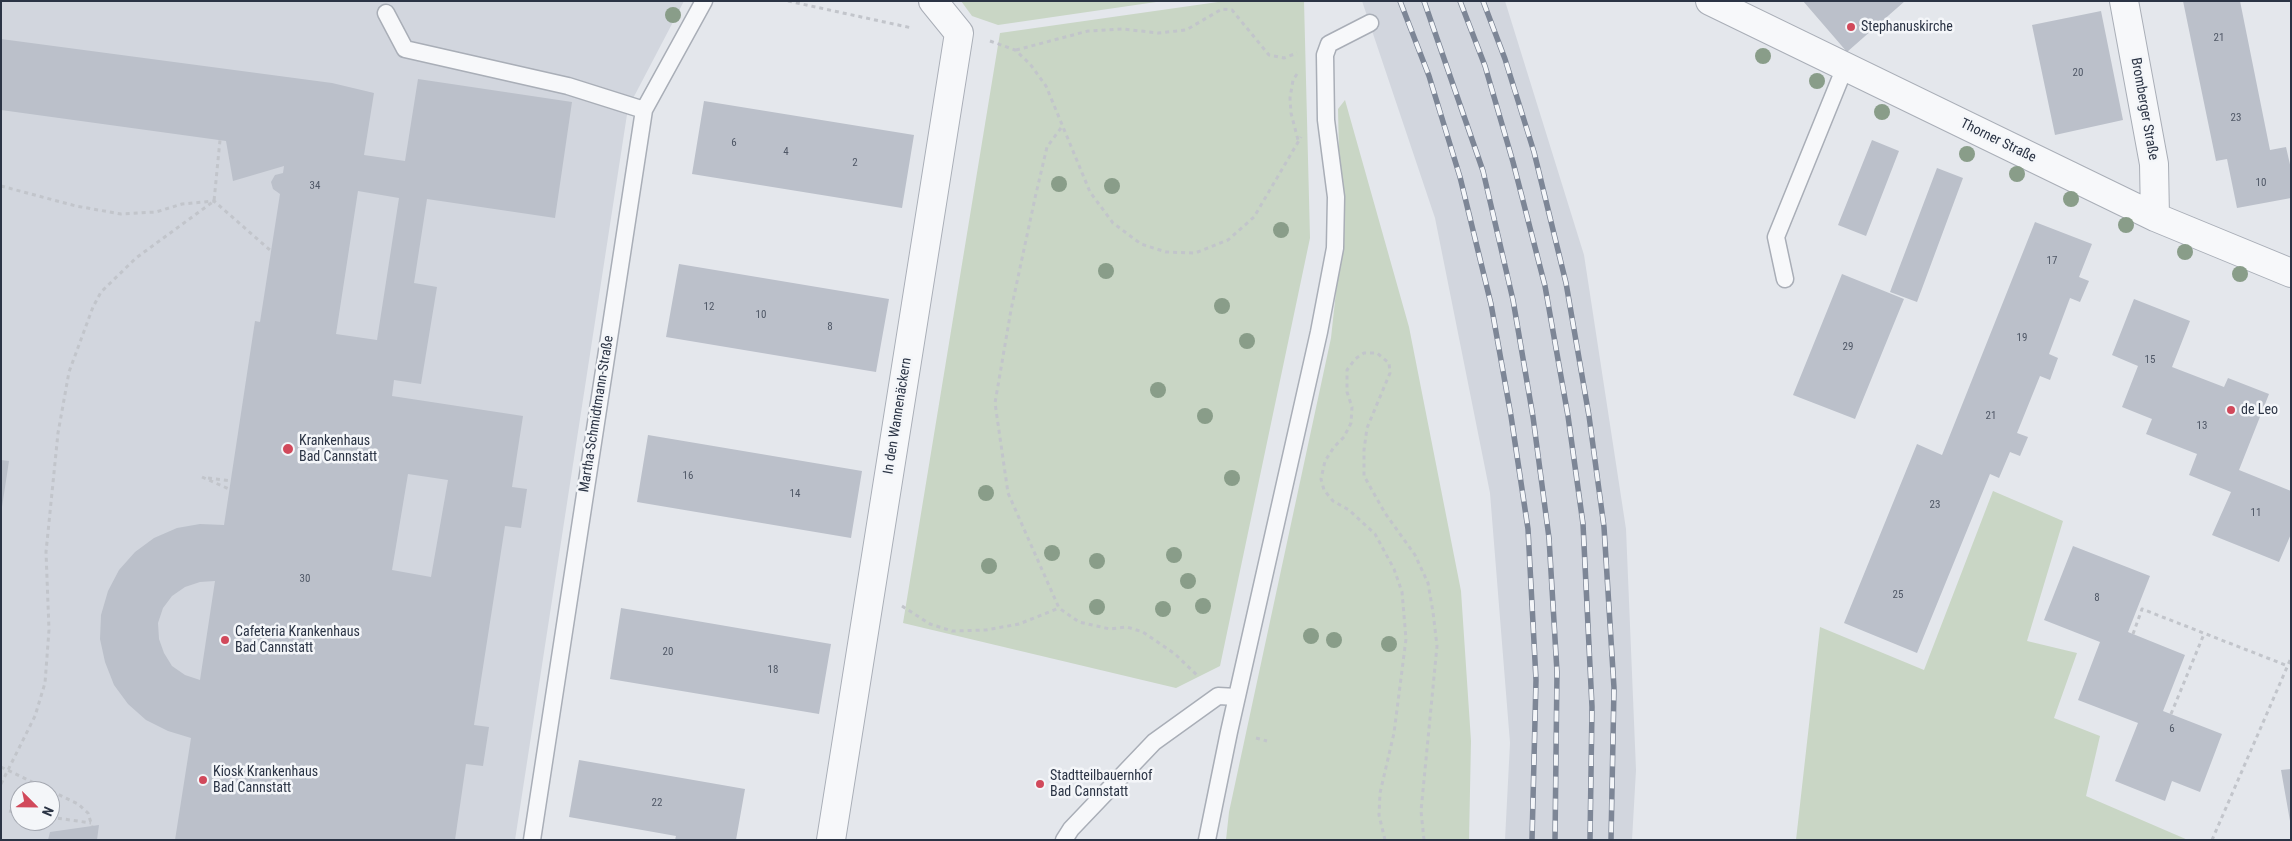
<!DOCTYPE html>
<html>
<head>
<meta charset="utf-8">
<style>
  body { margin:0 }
  #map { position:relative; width:2292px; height:841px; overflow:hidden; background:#e4e7ec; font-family:"Roboto Condensed",sans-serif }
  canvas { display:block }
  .frame { position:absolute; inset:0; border:2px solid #2b3445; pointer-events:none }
  .north { position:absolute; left:10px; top:781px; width:50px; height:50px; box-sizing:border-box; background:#f4f6f9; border:1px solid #a4a8b1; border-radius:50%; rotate:113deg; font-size:14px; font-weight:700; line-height:20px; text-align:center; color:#2b3445 }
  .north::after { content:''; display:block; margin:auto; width:18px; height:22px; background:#d1495b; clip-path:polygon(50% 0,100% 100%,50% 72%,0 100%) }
</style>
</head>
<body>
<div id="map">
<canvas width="2292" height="841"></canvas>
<div class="frame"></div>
<div class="north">N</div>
</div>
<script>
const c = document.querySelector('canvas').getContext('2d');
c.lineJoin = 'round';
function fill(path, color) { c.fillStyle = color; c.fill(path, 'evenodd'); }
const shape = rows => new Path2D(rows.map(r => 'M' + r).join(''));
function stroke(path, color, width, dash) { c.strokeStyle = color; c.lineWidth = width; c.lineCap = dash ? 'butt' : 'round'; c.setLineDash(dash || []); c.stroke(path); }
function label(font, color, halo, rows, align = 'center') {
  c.font = font + ' "Roboto Condensed",sans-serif'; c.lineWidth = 5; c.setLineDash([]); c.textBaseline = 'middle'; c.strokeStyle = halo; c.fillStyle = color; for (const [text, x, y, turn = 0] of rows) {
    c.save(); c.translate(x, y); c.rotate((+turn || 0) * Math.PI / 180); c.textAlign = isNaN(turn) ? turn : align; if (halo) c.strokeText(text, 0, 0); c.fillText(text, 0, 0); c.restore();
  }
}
const built = shape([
  [1,1,684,1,628,108,515,840,1,840],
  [20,791,50,791,50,821,20,821],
  [1362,1,1505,1,1584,255,1626,529,1636,770,1632,840,1505,840,1510,743,1490,493,1435,218]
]);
const green = shape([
  [961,1,1163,1,998,25,972,16],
  [1225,1,1304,1,1310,238,1220,666,1176,688,903,623,1000,33],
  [1345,100,1409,327,1461,591,1471,741,1469,840,1226,840,1229,812,1331,338,1341,245,1338,109],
  [1993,491,2063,521,2027,641,2077,653,2054,718,2100,736,2086,796,2188,840,1796,840,1820,627,1924,670]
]);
const building = shape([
  [1803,1,1905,1,1847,52],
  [2183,1,2240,1,2270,150,2286,147,2291,169,2291,198,2237,208,2227,159,2216,161],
  [2101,11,2123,120,2055,135,2032,25],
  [1,39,332,83,374,93,364,155,405,161,418,79,572,102,555,218,427,199,414,283,437,287,421,384,394,380,392,396,523,416,512,487,527,489,521,528,505,526,474,725,489,727,483,766,466,764,455,840,175,840,191,738,168,731,146,720,128,704,114,685,105,662,100,639,101,615,108,591,119,570,135,552,154,538,177,528,200,524,224,525,255,321,260,322,280,194,273,189,271,182,275,175,283,173,284,166,233,181,226,141,1,110],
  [358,191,399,198,377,340,336,334],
  [408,474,448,480,431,577,392,570],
  [215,581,200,680,185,675,172,666,164,653,159,639,158,623,163,608,172,596,185,587,200,582],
  [704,101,914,135,902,208,692,174],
  [1872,140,1899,151,1866,236,1838,225],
  [1937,168,1963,178,1917,302,1890,292],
  [2035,222,2092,244,2079,277,2089,281,2080,302,2070,298,2049,354,2058,358,2050,380,2040,376,2017,433,2028,437,2020,456,2010,452,1999,478,1990,474,1917,653,1844,623,1917,444,1942,455],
  [679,264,889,299,876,372,666,337],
  [1842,274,1904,299,1855,419,1793,395],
  [2134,299,2190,321,2172,367,2224,387,2228,378,2269,394,2239,470,2291,491,2291,534,2279,562,2212,535,2231,492,2189,475,2197,454,2146,434,2152,419,2122,407,2138,366,2112,355],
  [648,435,862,471,851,538,637,502],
  [1,460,9,461,2,507,1,507],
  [2073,546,2150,576,2128,632,2185,655,2163,711,2222,734,2200,792,2172,781,2165,801,2115,781,2138,723,2078,700,2100,642,2044,620],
  [621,608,831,644,819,714,610,679],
  [579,760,745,789,736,840,675,840,676,836,569,817],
  [2291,769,2291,820,2290,821,2281,770],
  [99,825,97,840,48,840,50,832]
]);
const path = shape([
  [788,1,912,28],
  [990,41,1015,50,1030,64,1046,86,1090,192,1113,223,1141,244,1166,252,1195,253,1228,240,1254,217,1301,137],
  [1016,50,1088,31,1123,29,1158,33,1186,30,1222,9,1232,10,1269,55,1284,58,1297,53],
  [1297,74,1293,80,1290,98,1291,113,1298,140],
  [1061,128,1047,147,1035,198,1011,310,995,403,1008,493,1059,608,1079,622,1110,629,1127,627,1143,632,1175,654,1199,677],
  [1,186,76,206,121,214,156,212,182,204,214,201,271,251],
  [202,477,229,489],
  [208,478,231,481],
  [902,606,930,624,952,631,986,630,1019,624,1059,608],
  [2133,634,2142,609,2288,666],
  [2171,714,2204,634],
  [1256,738,1267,741],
  [1,767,78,804,88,813,92,826],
  [1,784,35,716,45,683,49,630,46,552,58,433,69,372,93,307,101,292,136,258,214,201,220,140],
  [9,811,20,813],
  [50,817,91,823],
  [1385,840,1379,815,1380,793,1394,733,1406,639,1402,592,1394,569,1375,534,1349,510,1333,501,1324,490,1321,479,1325,461,1334,447,1344,437,1351,423,1352,407,1347,392,1347,370,1355,359,1364,353,1377,353,1389,363,1390,373,1367,428,1364,450,1364,476,1385,513,1415,555,1428,583,1433,612,1437,646,1421,811,1424,840],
  [2212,840,2291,658]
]);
const lane = shape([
  [386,13,405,49,568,86,644,110],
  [1785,279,1776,237,1845,67],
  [532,840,644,110,704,1],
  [1064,840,1071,829,1154,742,1218,696,1237,697],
  [1207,840,1229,732,1319,332,1335,248,1336,197,1326,120,1325,55,1329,44,1370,23]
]);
const street = shape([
  [1710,1,2155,217,2291,273],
  [2124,1,2154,164,2155,217],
  [831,840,959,33,933,1]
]);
const rail = shape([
  [1400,1,1429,76,1460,177,1491,304,1511,416,1528,529,1536,680,1532,840],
  [1424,1,1483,171,1513,300,1533,417,1549,538,1557,672,1555,840],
  [1460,1,1485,66,1513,162,1545,286,1568,416,1583,524,1592,707,1590,840],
  [1483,1,1505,59,1534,152,1566,283,1589,416,1604,527,1614,688,1611,840]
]);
const trees = [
  [673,15],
  [1763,56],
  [1817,81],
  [1882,112],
  [1967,154],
  [2017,174],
  [1059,184],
  [1112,186],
  [2071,199],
  [2126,225],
  [1281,230],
  [2185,252],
  [1106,271],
  [2240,274],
  [1222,306],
  [1247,341],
  [1158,390],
  [1205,416],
  [1232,478],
  [986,493],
  [1052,553],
  [1174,555],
  [1097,561],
  [989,566],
  [1188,581],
  [1203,606],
  [1097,607],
  [1163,609],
  [1311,636],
  [1334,640],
  [1389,644]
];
const markers = [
  [1851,27,5,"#d1495b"],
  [2231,410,5,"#d1495b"],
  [288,449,6,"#d1495b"],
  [225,640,5,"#d1495b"],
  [203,780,5,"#d1495b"],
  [1040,784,5,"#d1495b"]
];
const numberNames = [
  ["21",2219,38],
  ["20",2078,73],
  ["23",2236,118],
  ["6",734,143],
  ["4",786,152],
  ["2",855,163],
  ["10",2261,183],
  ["34",315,186],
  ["17",2052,261],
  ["12",709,307],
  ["10",761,315],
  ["8",830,327],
  ["19",2022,338],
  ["29",1848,347],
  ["15",2150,360],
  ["21",1991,416],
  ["13",2202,426],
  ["16",688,476],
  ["14",795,494],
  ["23",1935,505],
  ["11",2256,513],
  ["30",305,579],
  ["25",1898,595],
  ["8",2097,598],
  ["20",668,652],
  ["18",773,670],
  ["6",2172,729],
  ["22",657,803]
];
const poiNames = [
  ["Stephanuskirche",1861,27],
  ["de Leo",2241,410],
  ["Krankenhaus",299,441],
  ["Bad Cannstatt",299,457],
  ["Cafeteria Krankenhaus",235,632],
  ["Bad Cannstatt",235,648],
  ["Kiosk Krankenhaus",213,772],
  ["Bad Cannstatt",213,788],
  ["Stadtteilbauernhof",1050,776],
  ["Bad Cannstatt",1050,792]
];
const streetNames = [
  ["Bromberger Straße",2144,109,80],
  ["Thorner Straße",1998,141,26],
  ["Martha-Schmidtmann-Straße",597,414,-81],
  ["In den Wannenäckern",898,416,-81]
];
fill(built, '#d2d6de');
fill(green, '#c9d6c5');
fill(building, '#bbc0ca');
stroke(lane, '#a9aeb7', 19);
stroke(street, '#a9aeb7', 30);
stroke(path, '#c2c5cb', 3, [4, 4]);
stroke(lane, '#f7f8fa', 16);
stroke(street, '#f7f8fa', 28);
stroke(rail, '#7d8696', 5.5);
stroke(rail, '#f4f6f9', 4, [11]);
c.fillStyle = '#899d89';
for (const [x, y] of trees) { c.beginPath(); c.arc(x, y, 8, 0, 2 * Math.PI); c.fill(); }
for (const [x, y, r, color] of markers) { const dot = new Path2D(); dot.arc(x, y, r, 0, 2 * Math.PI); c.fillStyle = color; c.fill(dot); stroke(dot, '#f4f6f9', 2); }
label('11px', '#4f5766', null, numberNames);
label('14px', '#2b3445', '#f4f6f9', poiNames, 'left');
label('14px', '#2b3445', '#f4f6f9', streetNames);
</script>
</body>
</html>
